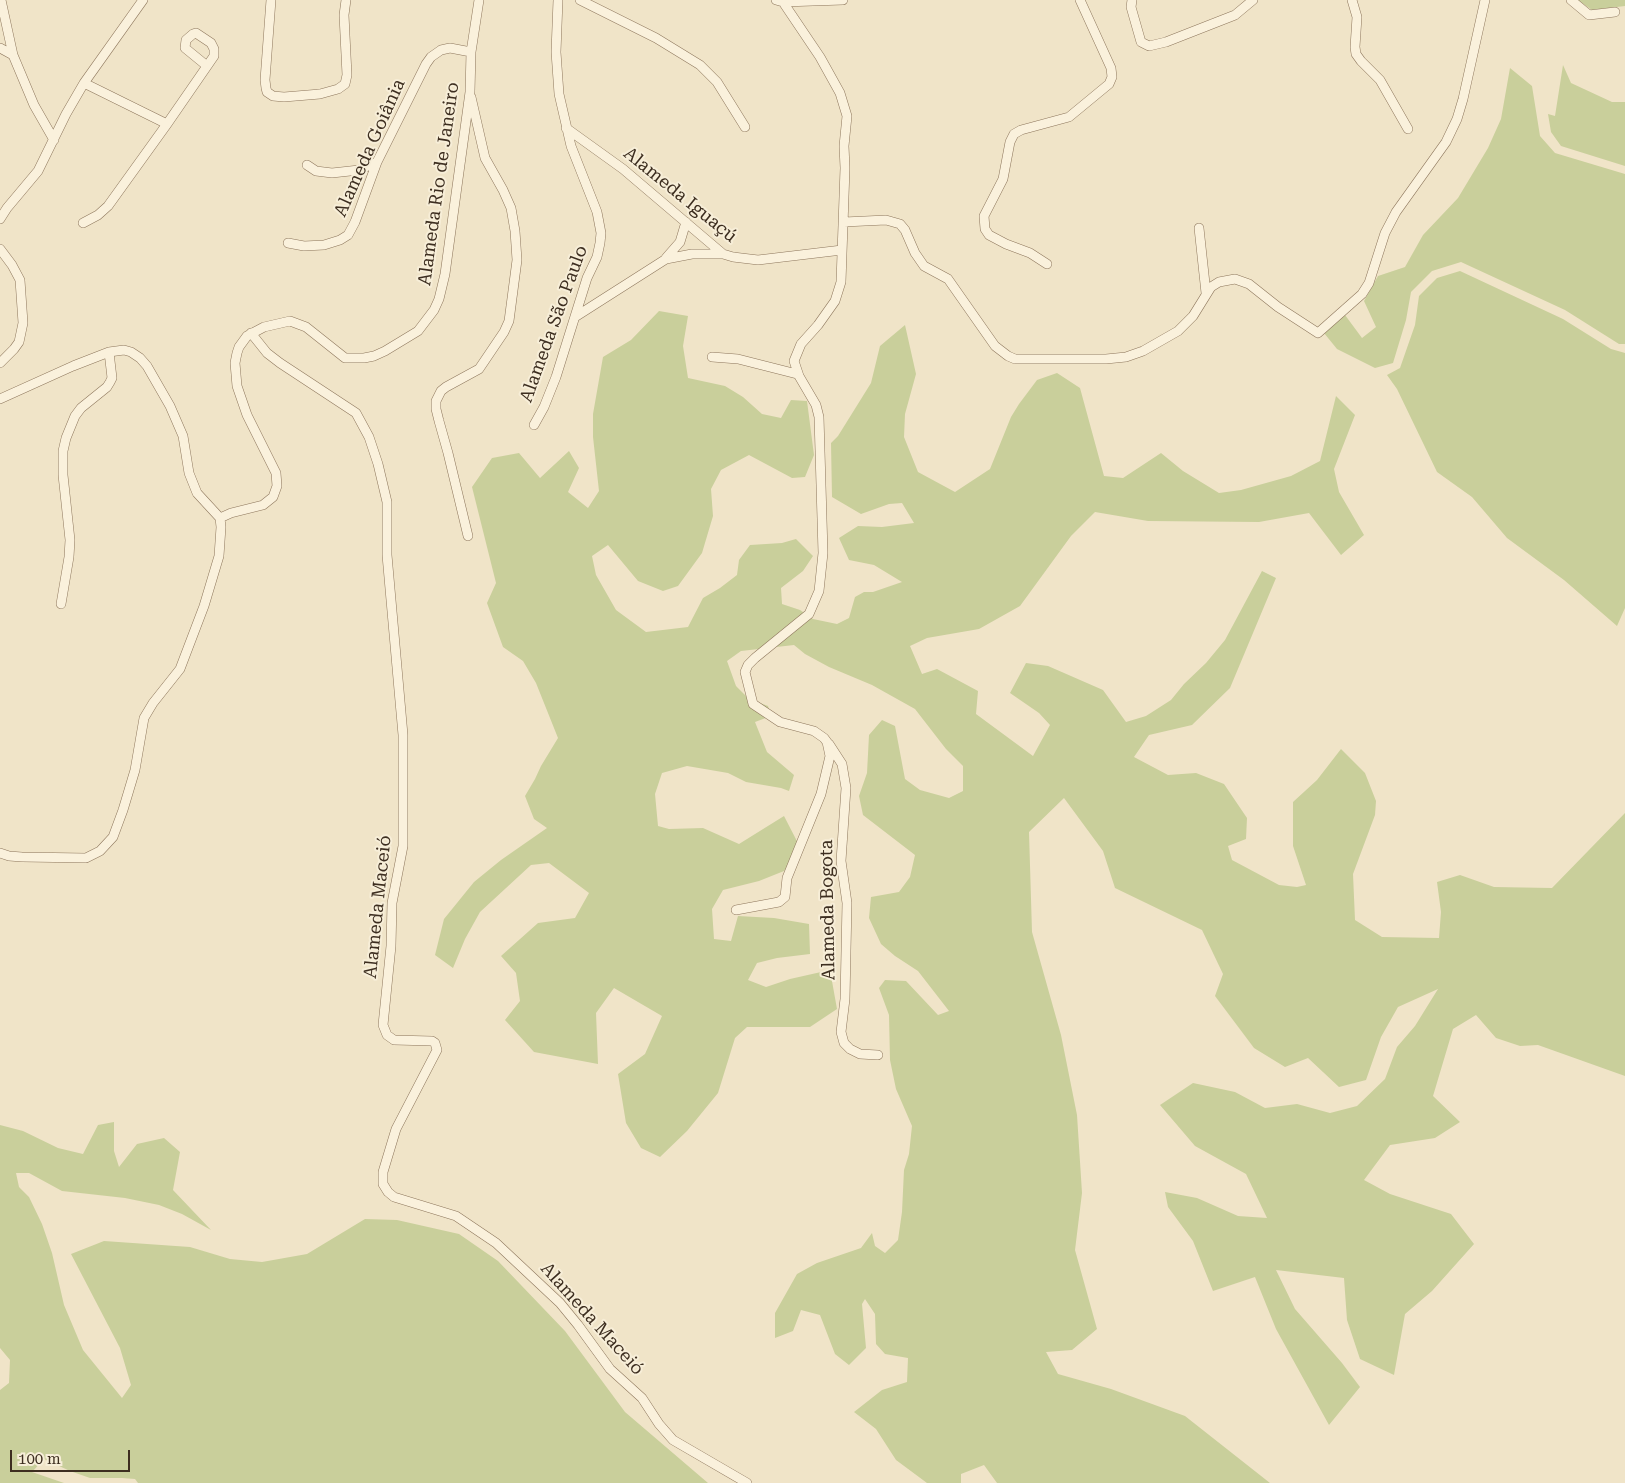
<!DOCTYPE html>
<html>
<head>
<meta charset="utf-8">
<style>
  body { margin:0 }
  #map { position:relative; width:1625px; height:1483px; overflow:hidden; background:#f0e4c8; font-family:"Roboto Serif",serif }
  canvas { display:block }
  .scale { position:absolute; left:10px; top:1450px; width:120px; height:22px; box-sizing:border-box; border:2px solid #3d2e20; border-top:0; padding-left:6px; font-size:15px; line-height:18px; white-space:nowrap; color:#3d2e20; -webkit-text-stroke:4px #f7eed8; paint-order:stroke }
</style>
</head>
<body>
<div id="map">
<canvas width="1625" height="1483"></canvas>
<div class="scale">100 m</div>
</div>
<script>
const c = document.querySelector('canvas').getContext('2d');
c.lineJoin = 'round';
function fill(path, color) { c.fillStyle = color; c.fill(path, 'evenodd'); }
const shape = rows => new Path2D(rows.map(r => 'M' + r).join(''));
function stroke(path, color, width, dash) { c.strokeStyle = color; c.lineWidth = width; c.lineCap = dash ? 'butt' : 'round'; c.setLineDash(dash || []); c.stroke(path); }
function label(font, color, halo, rows, align = 'center') {
  c.font = font + ' "Roboto Serif",serif'; c.lineWidth = 4; c.setLineDash([]); c.textBaseline = 'middle'; c.strokeStyle = halo; c.fillStyle = color; for (const [text, x, y, turn = 0] of rows) {
    c.save(); c.translate(x, y); c.rotate((+turn || 0) * Math.PI / 180); c.textAlign = isNaN(turn) ? turn : align; if (halo) c.strokeText(text, 0, 0); c.fillText(text, 0, 0); c.restore();
  }
}
const green = shape([
  [1578,0,1625,0,1625,6,1592,10],
  [1563,65,1571,83,1612,102,1625,102,1625,166,1561,146,1551,132,1548,114,1555,116],
  [1510,68,1532,86,1540,136,1555,153,1625,174,1625,344,1619,344,1565,310,1461,262,1432,271,1411,292,1406,320,1393,363,1375,368,1337,349,1324,333,1345,315,1362,338,1376,327,1364,301,1378,276,1405,267,1423,235,1458,198,1488,148,1501,119],
  [1460,271,1563,319,1611,349,1625,353,1625,608,1617,626,1564,580,1507,538,1472,497,1437,472,1397,389,1387,375,1400,368,1415,325,1419,296,1437,278],
  [659,311,688,316,683,346,688,378,725,386,743,397,762,414,781,418,791,400,807,401,814,455,805,477,792,478,749,455,721,470,711,489,713,516,702,553,678,586,663,591,638,581,608,545,592,556,596,575,616,610,646,632,688,627,703,598,720,588,737,575,739,560,750,545,782,543,796,539,813,556,803,571,781,588,782,604,800,610,813,619,837,624,849,618,855,597,864,592,873,592,902,582,874,565,849,560,839,538,858,526,882,527,914,523,902,503,889,504,861,514,832,497,831,443,838,436,871,383,880,346,905,325,916,374,905,414,904,437,918,472,955,492,990,469,1011,417,1019,404,1037,380,1057,373,1080,388,1104,476,1123,478,1161,453,1183,471,1219,493,1241,490,1291,476,1320,461,1336,396,1355,415,1334,469,1339,492,1364,535,1341,555,1309,513,1259,522,1148,521,1095,512,1071,536,1020,606,979,629,927,638,910,646,922,674,937,669,978,691,976,714,1033,756,1050,725,1039,713,1010,693,1026,663,1048,666,1103,690,1126,722,1146,716,1171,700,1184,684,1206,663,1225,640,1262,571,1276,578,1230,688,1192,725,1149,735,1134,757,1168,775,1196,773,1224,784,1247,818,1246,839,1228,846,1232,860,1279,885,1297,887,1306,885,1293,846,1293,802,1317,780,1341,749,1365,773,1376,801,1375,815,1353,874,1355,920,1382,937,1439,938,1441,912,1437,882,1460,875,1494,887,1552,888,1625,813,1625,1076,1538,1045,1520,1046,1496,1038,1476,1015,1453,1029,1433,1096,1460,1122,1435,1138,1390,1145,1364,1180,1390,1194,1451,1214,1474,1244,1432,1291,1405,1314,1394,1375,1360,1359,1347,1320,1344,1278,1276,1270,1295,1309,1342,1363,1360,1387,1329,1425,1276,1329,1255,1277,1213,1291,1193,1241,1168,1207,1165,1192,1197,1198,1238,1216,1267,1218,1246,1174,1195,1146,1160,1105,1193,1083,1235,1092,1265,1108,1297,1104,1330,1113,1357,1106,1385,1079,1397,1047,1415,1026,1438,989,1398,1007,1381,1037,1366,1080,1339,1087,1308,1058,1285,1067,1254,1048,1215,996,1223,974,1202,930,1115,888,1103,851,1064,798,1029,832,1032,932,1061,1035,1077,1115,1082,1193,1075,1250,1097,1329,1072,1350,1046,1352,1058,1374,1111,1389,1185,1416,1270,1483,997,1483,984,1465,961,1474,961,1483,927,1483,896,1460,876,1429,854,1412,882,1390,907,1382,908,1358,885,1354,876,1344,875,1314,865,1299,862,1304,866,1348,849,1365,835,1354,820,1315,801,1310,793,1331,775,1338,775,1313,797,1274,817,1263,861,1248,872,1233,875,1246,885,1253,898,1240,902,1212,904,1170,909,1154,912,1126,896,1089,890,1060,889,1015,879,988,885,980,906,981,938,1015,949,1011,918,971,895,956,881,944,869,918,871,897,899,892,910,877,915,855,863,815,859,796,867,773,869,735,882,720,895,726,905,779,920,790,949,798,963,791,963,766,946,749,915,709,872,685,829,667,805,654,794,645,741,651,727,661,736,686,749,699,768,706,771,716,755,722,767,752,794,775,789,791,781,788,746,782,728,773,687,766,662,773,655,794,658,826,669,829,703,828,739,844,784,816,801,849,784,871,759,881,723,890,712,909,714,939,731,941,738,916,774,918,809,924,810,954,777,958,757,963,748,980,766,987,790,979,830,970,837,1009,810,1027,747,1027,735,1038,718,1093,687,1131,660,1157,641,1148,626,1123,618,1074,645,1054,662,1016,614,988,596,1013,598,1064,534,1052,505,1020,520,1001,516,973,501,956,538,923,575,918,589,893,549,863,531,865,480,912,465,939,453,968,435,955,444,919,474,882,501,860,547,828,534,819,525,796,535,779,541,766,558,738,536,683,523,661,503,647,487,603,496,583,472,487,492,458,519,453,540,478,569,451,579,468,568,492,588,508,599,491,593,437,593,414,603,357,631,340],
  [114,1122,114,1151,119,1167,137,1144,164,1138,180,1152,173,1190,211,1230,182,1214,159,1205,125,1198,62,1191,29,1173,16,1173,19,1187,29,1197,42,1224,52,1253,64,1305,83,1350,122,1398,131,1385,120,1348,71,1254,104,1241,190,1247,230,1259,262,1262,307,1254,365,1219,397,1220,459,1234,498,1261,565,1331,625,1412,708,1483,138,1483,135,1479,122,1478,90,1478,70,1471,44,1459,32,1472,64,1483,0,1483,0,1390,9,1383,10,1360,0,1348,0,1125,23,1131,58,1148,83,1154,98,1125]
]);
const street = shape([
  [1,0,13,55,34,105,54,140],
  [271,0,265,80,266,88,267,92,273,96,284,97,320,94,338,89,345,84,347,75,344,15,346,0],
  [580,0,656,38,700,65,717,82,745,127],
  [1132,0,1131,7,1141,42,1149,46,1166,42,1235,15,1253,0],
  [1352,0,1357,17,1355,47,1356,54,1361,61,1380,80,1408,129],
  [1571,0,1589,15,1615,12],
  [783,2,843,0],
  [0,48,13,55],
  [84,83,167,124],
  [566,128,623,169,723,254,733,257,758,260,842,250],
  [307,165,316,171,332,173,359,170,377,162],
  [0,219,7,208,38,171,66,114,84,83,143,0],
  [844,222,886,220,900,224,905,230,915,253,924,266,948,279,995,346,1008,356,1015,359,1106,359,1126,357,1143,351,1178,331,1193,316,1211,287,1219,282,1235,279,1249,284,1278,307,1318,333,1362,294,1369,283,1385,233,1396,212,1446,142,1457,119,1463,99,1485,0],
  [83,223,98,215,108,206,167,124,214,56,214,49,211,43,196,33,193,34,186,40,185,48,207,66],
  [1199,228,1206,293],
  [288,243,304,246,324,245,340,240,348,235,355,222,377,162,426,64,431,57,441,50,450,48,471,52],
  [0,249,12,265,20,280,23,323,19,342,14,349,0,363],
  [666,258,680,242,686,222],
  [1047,264,1030,253,1006,244,989,235,985,229,984,216,1003,179,1010,142,1014,134,1021,130,1069,117,1109,84,1112,77,1111,68,1080,0],
  [575,317,666,259,692,254,723,254],
  [251,333,267,353,280,363,356,413,369,437,378,464,387,502,387,555,403,735,403,846,392,903,391,946,383,1025,387,1035,394,1040,432,1041,435,1043,437,1050,396,1129,383,1172,383,1184,388,1192,394,1197,456,1216,496,1243,560,1303,578,1325,610,1369,642,1398,659,1424,673,1440,747,1483],
  [712,357,738,359,797,374],
  [0,399,73,366,109,352,124,350,131,352,140,358,147,366,170,406,183,436,189,473,197,493,220,518],
  [534,425,544,407,556,377,587,278,597,257,600,243,601,233,597,212,571,146,559,94,556,52,558,0],
  [220,518,231,513,263,505,273,497,277,486,276,473,247,415,237,386,235,363,237,353,239,347,247,336,264,327,290,321,306,327,345,358,364,358,374,356,385,351,418,331,434,310,439,299,445,274,470,92,471,52,479,0],
  [468,536,448,453,439,421,436,409,436,401,441,391,446,387,479,369,504,332,509,321,517,260,515,231,511,208,503,190,485,158,471,97],
  [61,604,69,557,70,540,63,475,63,451,66,438,75,416,81,408,107,387,110,382,112,378,109,352],
  [829,744,842,764,846,788,841,861,847,903,845,999,841,1032,844,1043,850,1049,860,1054,878,1055],
  [0,853,9,856,22,857,86,858,100,851,113,837,123,810,135,770,144,718,153,703,180,669,204,606,219,556,221,527,220,518],
  [736,910,779,902,785,897,787,878,821,794,830,756,827,742,824,738,814,731,780,722,753,704,745,672,748,665,755,658,809,614,819,591,823,553,819,417,816,405,799,376,794,361,801,344,818,325,835,301,841,282,845,168,844,146,847,116,840,93,820,57,789,11,783,2,776,0]
]);
const streetNames = [
  ["Alameda Goiânia",370,148,-66],
  ["Alameda Rio de Janeiro",439,184,-82],
  ["Alameda Iguaçú",680,195,39],
  ["Alameda São Paulo",554,324,-70],
  ["Alameda Maceió",378,907,-84],
  ["Alameda Bogota",828,910,-91],
  ["Alameda Maceió",592,1319,48]
];
fill(green, '#c9cf9b');
stroke(street, '#8d765c', 10);
stroke(street, '#faf1dc', 9);
label('18px', '#3d2e20', '#f7eed8', streetNames);
</script>
</body>
</html>
